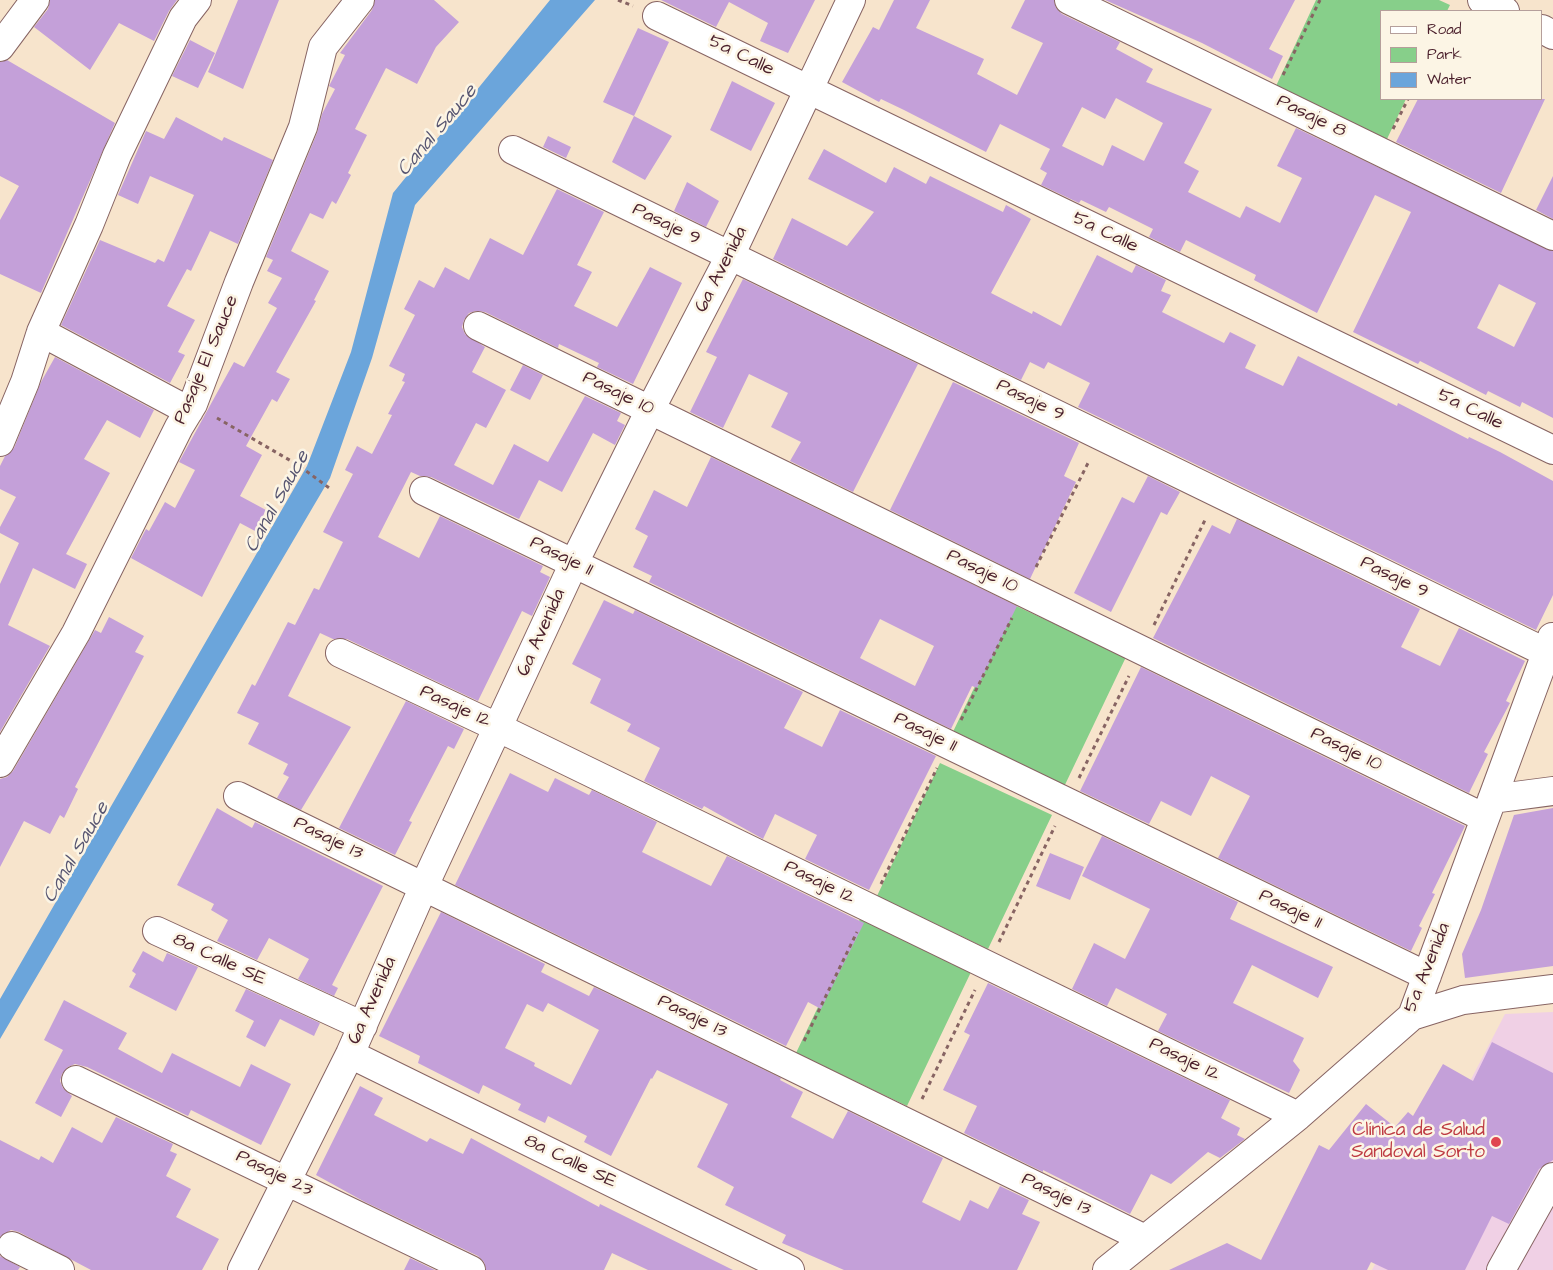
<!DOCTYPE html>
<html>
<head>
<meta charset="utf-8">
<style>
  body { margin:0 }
  #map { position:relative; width:1553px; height:1270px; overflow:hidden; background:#f7e4cc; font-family:"Architects Daughter",sans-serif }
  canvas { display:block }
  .legend { position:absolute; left:1380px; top:10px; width:162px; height:90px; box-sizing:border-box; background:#fcf5e5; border:1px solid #b59f9b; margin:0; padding:6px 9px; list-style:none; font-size:15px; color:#4a1f2b }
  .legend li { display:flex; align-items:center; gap:10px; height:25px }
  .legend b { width:25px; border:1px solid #b59f9b }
</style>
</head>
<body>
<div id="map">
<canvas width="1553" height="1270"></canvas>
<ul class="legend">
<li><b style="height:6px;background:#fff"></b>Road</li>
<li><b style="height:14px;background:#87cf8a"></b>Park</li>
<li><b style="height:14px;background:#6ba5db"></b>Water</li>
</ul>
</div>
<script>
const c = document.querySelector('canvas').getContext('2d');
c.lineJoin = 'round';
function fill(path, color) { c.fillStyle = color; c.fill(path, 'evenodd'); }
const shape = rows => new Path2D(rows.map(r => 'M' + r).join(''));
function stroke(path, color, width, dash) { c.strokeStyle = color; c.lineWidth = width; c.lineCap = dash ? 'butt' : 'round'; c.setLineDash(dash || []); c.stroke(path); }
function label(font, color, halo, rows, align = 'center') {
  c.font = font + ' "Architects Daughter",sans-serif'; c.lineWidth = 5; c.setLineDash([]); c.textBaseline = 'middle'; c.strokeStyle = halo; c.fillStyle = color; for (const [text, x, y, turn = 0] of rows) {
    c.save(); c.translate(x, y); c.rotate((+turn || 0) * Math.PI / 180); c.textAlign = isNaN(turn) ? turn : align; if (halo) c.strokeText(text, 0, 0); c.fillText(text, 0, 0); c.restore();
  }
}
const built = shape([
  [1553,1012,1553,1270,1372,1270,1505,1014]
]);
const green = shape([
  [1316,0,1439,0,1450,5,1447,11,1382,11,1382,99,1406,99,1387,139,1276,86],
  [1014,605,1126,657,1062,791,950,738],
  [940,763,1052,815,988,949,877,896],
  [860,919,971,972,907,1106,796,1053]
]);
const water = shape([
  [550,0,595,0,415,205,372,358,330,478,0,1039,0,999,307,466,351,352,393,193]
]);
const building = shape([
  [50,0,177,0,169,11,154,41,119,23,90,70,34,27,48,9],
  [238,0,279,0,243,89,208,72],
  [375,0,434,0,459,22,436,47,417,84,386,68,355,129,367,135,348,173,351,175,336,204,332,201,323,219,310,213,291,251,329,271,314,300,316,301,276,372,290,379,277,402,272,399,246,446,262,455,240,496,266,510,255,531,240,523,202,597,131,558,146,529,149,531,165,502,175,508,195,470,179,462,185,451,234,362,244,367,277,308,268,303,282,278,267,271,273,260,266,257,317,133,322,114,335,89,329,86,345,55,340,53,372,10],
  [661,0,815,0,788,53,760,41,768,23,729,2,716,27],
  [894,0,930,0,916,28,984,59,977,74,1017,95,1043,43,1011,28,1025,0,1054,0,1056,8,1062,14,1120,42,1116,49,1153,69,1146,82,1212,109,1184,163,1199,171,1188,192,1240,218,1246,206,1280,223,1302,178,1277,166,1296,128,1553,251,1553,418,1522,402,1520,407,1488,391,1486,395,1420,361,1418,364,1353,332,1411,212,1375,195,1317,313,1254,280,1256,275,1186,240,1180,252,1149,237,1153,229,1109,207,1106,212,1081,200,1079,203,1041,185,1047,173,1040,169,1050,149,1000,124,986,152,904,110,881,99,879,102,842,82,873,27,879,30],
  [1116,98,1163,123,1144,161,1112,145,1103,166,1062,146,1082,107,1105,119],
  [1499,284,1536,303,1514,347,1477,328],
  [1105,0,1295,0,1269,49,1283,56,1272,79,1202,43],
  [638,28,669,42,634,116,603,102],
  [190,40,215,53,198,88,172,76],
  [7,60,115,123,41,293,0,274,0,220,19,186,0,176,0,62],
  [732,81,775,103,751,151,710,130],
  [1418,99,1545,99,1501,193,1396,142],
  [634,116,672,136,645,180,612,162],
  [176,117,222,141,224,137,273,160,238,244,210,231,191,271,187,269,167,306,195,320,178,352,185,355,170,383,61,325,100,240,155,263,158,259,164,262,194,195,150,176,138,204,118,195,146,131,164,139],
  [548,136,571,147,566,158,543,147],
  [824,149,886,183,894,167,926,184,930,176,1003,212,1006,205,1031,219,991,293,1032,314,1033,311,1061,326,1097,255,1132,273,1136,265,1166,280,1161,291,1171,295,1162,312,1224,343,1230,332,1256,345,1245,368,1283,386,1298,356,1397,406,1398,403,1468,439,1469,437,1500,452,1553,481,1553,595,1536,630,1078,407,1090,383,1048,362,1044,369,1030,362,1021,380,773,259,792,218,847,246,874,212,808,179],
  [1553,176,1553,219,1536,210],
  [687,182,719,201,706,227,674,211],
  [557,189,604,212,577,265,592,272,574,306,617,327,650,267,682,283,633,384,597,367,599,363,559,344,558,348,485,312,476,311,469,313,464,320,462,327,465,334,485,347,472,372,506,390,486,428,476,423,454,465,493,485,514,444,548,462,585,396,621,413,617,421,625,425,615,445,593,433,562,492,539,480,519,519,431,477,420,476,411,472,378,537,419,558,440,516,543,566,540,572,550,577,532,616,522,611,478,701,347,639,333,639,320,633,288,696,351,727,301,810,277,798,289,777,283,774,288,764,248,744,259,723,237,713,252,684,255,686,288,622,295,625,314,588,319,590,343,542,323,532,353,474,345,470,357,446,372,454,392,415,388,414,405,382,402,381,405,374,389,366,415,315,404,309,419,280,434,288,445,267,469,280,490,238,523,255],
  [743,279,918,364,853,492,790,461,801,442,771,427,788,393,749,374,723,428,690,412,717,357,706,352],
  [55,357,154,410,140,438,107,420,84,459,110,473,66,554,87,564,75,589,33,568,8,625,50,646,0,732,0,584,19,543,0,533,0,527,16,497,0,489,0,466,5,456,14,448,41,382],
  [523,365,543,375,530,400,510,390],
  [953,382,1079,443,1064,476,1076,482,1030,579,890,510],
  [711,457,1017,606,977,688,972,686,951,729,649,582,652,576,633,567,648,536,635,529,654,490,687,507],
  [880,619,934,646,915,686,860,658],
  [1148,476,1180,492,1167,515,1161,512,1111,612,1074,593,1122,497,1134,503],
  [1237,519,1420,609,1401,647,1440,666,1459,628,1525,661,1506,701,1510,703,1484,752,1488,754,1469,793,1153,638,1212,525,1230,534],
  [604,600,633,614,635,610,803,692,784,728,822,747,840,710,936,756,869,890,805,859,817,835,775,814,763,839,704,806,702,809,644,781,660,748,627,731,631,724,590,703,601,679,572,664],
  [109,617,144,636,135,652,144,656,75,787,78,789,64,818,60,815,50,834,24,821,0,867,0,779,7,777,13,771,95,630,101,633],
  [1141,667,1465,826,1432,893,1435,894,1419,926,1422,928,1411,951,1218,858,1250,796,1211,776,1191,816,1161,801,1149,824,1080,791],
  [406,701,464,729,454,749,448,746,409,821,412,822,395,855,339,828],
  [510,773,548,792,555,778,589,795,592,790,657,822,642,852,711,886,727,856,864,923,821,1009,808,1002,786,1046,455,885],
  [217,808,252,828,255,822,383,886,332,985,338,988,334,996,298,979,309,959,269,938,257,960,217,941,228,920,211,910,214,904,177,885],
  [1553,808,1553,966,1465,978,1462,954,1481,910,1514,815],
  [1102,836,1238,902,1230,919,1333,967,1318,998,1252,965,1233,1003,1304,1038,1293,1061,1300,1070,1289,1093,1158,1031,1167,1014,1116,988,1107,1006,1072,989,1094,943,1125,959,1150,909,1082,876],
  [1050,853,1084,867,1070,900,1036,886],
  [441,912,545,964,541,972,589,996,594,987,781,1078,780,1080,803,1092,791,1117,833,1139,848,1111,943,1158,922,1202,960,1221,970,1200,988,1209,1000,1186,1029,1200,1022,1214,1040,1222,1017,1270,844,1270,782,1243,786,1235,725,1205,734,1187,697,1167,728,1104,657,1070,652,1079,651,1078,611,1156,584,1142,587,1136,548,1116,545,1123,518,1110,521,1104,483,1085,479,1094,418,1063,420,1056,379,1036],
  [548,1003,599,1030,571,1085,534,1066,535,1063,505,1048,527,1004,543,1012],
  [143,951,163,962,167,953,198,967,176,1011,129,987,136,974,132,971],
  [988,983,1230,1100,1221,1118,1240,1128,1237,1135,1245,1139,1220,1158,1208,1152,1171,1184,1151,1174,1130,1214,1043,1170,1043,1172,964,1133,977,1106,943,1090,970,1035,964,1032],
  [246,989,320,1023,314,1036,280,1019,265,1047,246,1037,254,1021,235,1011],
  [64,1000,127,1033,118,1049,162,1073,172,1053,240,1087,251,1064,291,1084,261,1145,191,1110,188,1116,87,1067,75,1064,68,1067,62,1074,60,1081,63,1088,72,1096,61,1117,35,1103,63,1050,44,1040],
  [1492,1042,1553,1073,1553,1160,1539,1169,1509,1224,1492,1216,1465,1270,1388,1270,1371,1262,1367,1270,1169,1270,1227,1243,1261,1260,1319,1145,1329,1150,1366,1104,1395,1127,1408,1112,1413,1116,1443,1064,1473,1081],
  [360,1086,383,1098,374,1115,427,1142,430,1138,463,1154,471,1138,599,1207,600,1204,733,1270,648,1270,612,1253,604,1270,486,1270,484,1262,478,1256,365,1202,316,1175],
  [116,1117,173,1144,170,1151,177,1154,166,1176,191,1189,176,1217,219,1239,202,1270,91,1270,19,1232,11,1230,0,1237,0,1140,39,1160,41,1156,53,1163,72,1127,102,1143],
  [0,1256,20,1267,18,1270,0,1270],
  [410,1258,435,1270,404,1270]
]);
const path = shape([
  [618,0,633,6],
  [1283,75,1320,0],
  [1393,129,1408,99],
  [217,418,298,465,332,490],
  [1036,567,1089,461],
  [1154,625,1206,518],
  [961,720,1012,618],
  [1079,778,1129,676],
  [881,884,937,768],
  [999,942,1055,826],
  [804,1041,857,932],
  [922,1099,975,990]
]);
const minor = shape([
  [1069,0,1553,236],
  [1482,0,1505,11],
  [657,16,1553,450],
  [1542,29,1553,35],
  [0,47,35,0],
  [513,150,1547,653],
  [478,326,1485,818],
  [41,332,189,411],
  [0,442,25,382,41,332,89,225,117,155,183,18,197,0],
  [424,491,1427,976],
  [340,653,499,728,1298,1116],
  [0,763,76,633,179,427,193,404,239,282,303,127,323,47,360,0],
  [238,796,1145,1239],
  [1492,799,1553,791],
  [157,931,363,1026],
  [1412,1016,1463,1000,1553,989],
  [350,1054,790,1270],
  [76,1080,471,1270],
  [12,1246,60,1270],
  [242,1270,350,1054,424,886,574,563,650,410,730,256,851,0],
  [1107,1270,1298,1116,1412,1016,1552,637],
  [1501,1270,1553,1177]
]);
const markers = [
  [1496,1142,6,"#e0444e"]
];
const streetNames = [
  ["5a Calle",741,56,26],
  ["Pasaje 8",1311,117,26],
  ["Pasaje 9",666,225,26],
  ["5a Calle",1105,233,26],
  ["6a Avenida",722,270,-63],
  ["Pasaje El Sauce",207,360,-67],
  ["Pasaje 10",618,394,26],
  ["Pasaje 9",1030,401,26],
  ["5a Calle",1470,410,26],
  ["Pasaje 11",561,557,26],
  ["Pasaje 10",982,572,26],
  ["Pasaje 9",1394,578,26],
  ["6a Avenida",542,633,-66],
  ["Pasaje 12",455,707,25],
  ["Pasaje 11",925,733,26],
  ["Pasaje 10",1346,750,26],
  ["Pasaje 13",328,839,26],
  ["Pasaje 12",819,883,26],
  ["Pasaje 11",1290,910,26],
  ["8a Calle SE",219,960,25],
  ["5a Avenida",1428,968,-68],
  ["6a Avenida",373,1001,-66],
  ["Pasaje 13",692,1017,26],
  ["Pasaje 12",1184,1060,26],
  ["8a Calle SE",570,1162,26],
  ["Pasaje 23",274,1174,26],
  ["Pasaje 13",1056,1195,26]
];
const healthNames = [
  ["Clínica de Salud",1485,1131],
  ["Sandoval Sorto",1485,1153]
];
const waterNames = [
  ["Canal Sauce",438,131,-50],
  ["Canal Sauce",278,502,-61],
  ["Canal Sauce",77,853,-60]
];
fill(built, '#f0d0e5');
fill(green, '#87cf8a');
fill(water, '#6ba5db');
fill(building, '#c4a0d9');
stroke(minor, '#876463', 30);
stroke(path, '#876463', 3, [4, 4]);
stroke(minor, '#fff', 28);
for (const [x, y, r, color] of markers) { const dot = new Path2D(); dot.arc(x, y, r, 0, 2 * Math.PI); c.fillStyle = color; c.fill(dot); stroke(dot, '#fcf5e5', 2); }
label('19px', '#4a1f2b', '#fcf5e5', streetNames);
label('19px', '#be3a42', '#fcf5e5', healthNames, 'right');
label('italic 20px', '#575571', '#fcf5e5', waterNames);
</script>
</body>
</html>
